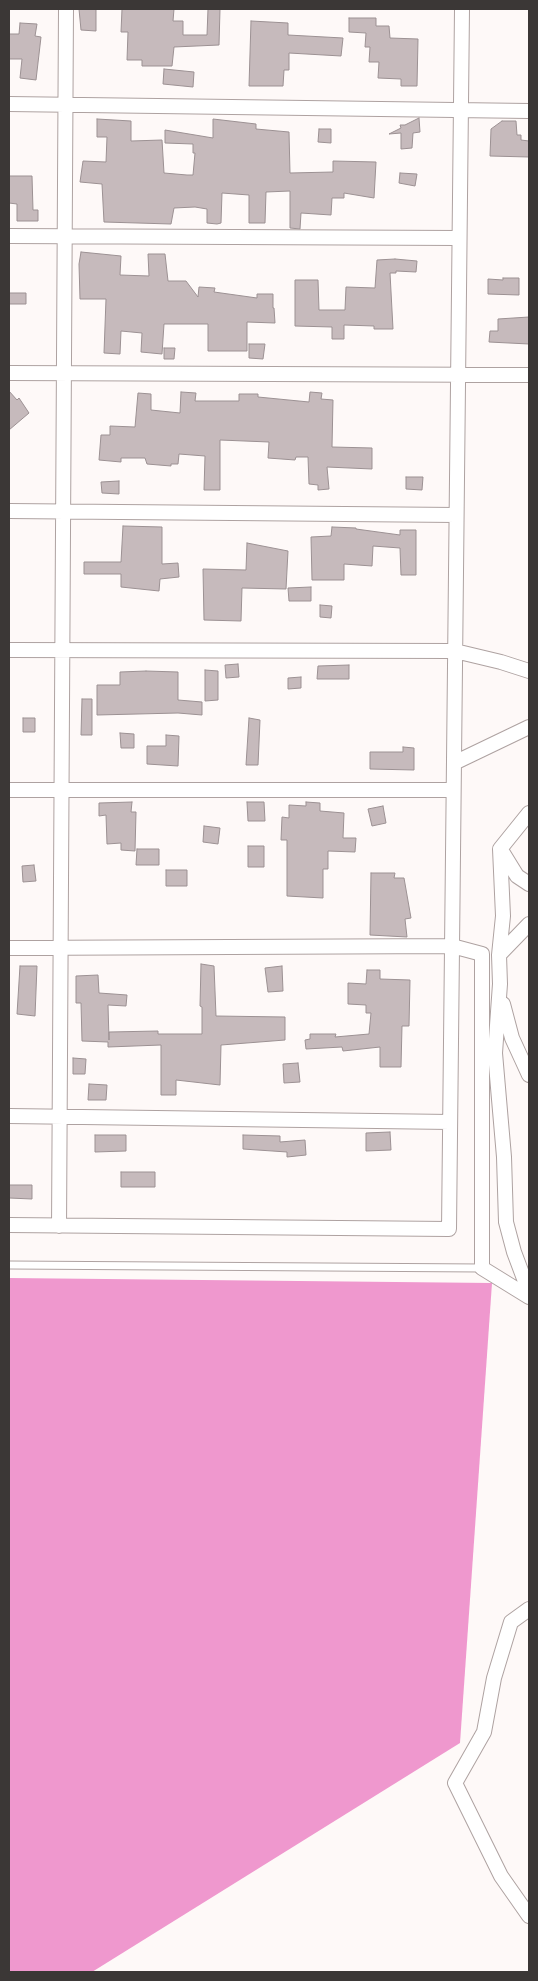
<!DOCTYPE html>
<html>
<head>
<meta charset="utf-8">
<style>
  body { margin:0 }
  #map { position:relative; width:538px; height:1981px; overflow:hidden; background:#fef9f8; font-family:"Roboto Serif",serif }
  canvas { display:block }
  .frame { position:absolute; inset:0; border:10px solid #3b3736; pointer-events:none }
</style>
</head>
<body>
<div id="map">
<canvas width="538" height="1981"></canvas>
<div class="frame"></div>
</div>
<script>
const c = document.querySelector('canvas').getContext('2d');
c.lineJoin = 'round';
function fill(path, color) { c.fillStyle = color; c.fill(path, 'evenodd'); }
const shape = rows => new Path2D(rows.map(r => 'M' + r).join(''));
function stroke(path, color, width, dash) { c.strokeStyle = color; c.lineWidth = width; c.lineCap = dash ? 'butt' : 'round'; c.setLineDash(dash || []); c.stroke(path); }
const water = shape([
  [9,1278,492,1283,460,1743,92,1972,9,1972]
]);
const building = shape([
  [79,9,96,9,96,31,81,30,79,9],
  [122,9,174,9,173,21,183,21,183,35,207,35,208,9,220,9,219,45,174,47,172,66,142,66,142,60,127,60,128,32,121,32,122,9],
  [349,18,376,18,376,26,389,26,390,38,418,39,417,86,401,86,401,79,378,78,379,62,369,62,370,47,365,47,366,33,349,32,349,18],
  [251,21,288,23,288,35,343,38,341,56,289,53,289,70,284,70,283,86,249,86,251,21],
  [20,23,37,24,35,36,41,37,36,80,20,78,22,59,9,59,9,34,19,34,20,23],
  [164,69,194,72,193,87,163,84,164,69],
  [419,118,420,132,413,133,412,148,401,149,401,133,389,134,401,128,400,125,405,125,419,118],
  [97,119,131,121,131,141,162,140,164,173,187,175,193,175,195,153,193,153,193,144,165,143,165,130,213,138,213,119,256,124,256,129,289,132,290,173,333,172,333,161,376,162,374,198,344,193,344,198,332,198,331,215,301,213,300,229,290,228,290,191,266,192,265,223,249,223,249,195,222,193,221,223,217,224,207,223,207,209,195,207,174,208,171,224,104,222,102,184,80,182,83,161,106,162,107,137,97,137,97,119],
  [502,121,516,121,517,135,521,135,521,140,529,141,529,157,490,156,491,129,502,121],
  [319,129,331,129,331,143,318,142,319,129],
  [400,173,417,174,415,186,399,183,400,173],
  [9,176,32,176,33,210,38,210,38,221,17,221,17,204,9,203,9,176],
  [81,252,121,256,120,275,149,276,148,254,165,254,168,281,186,281,198,297,199,287,215,288,214,292,257,298,257,294,273,294,273,308,274,308,275,323,247,322,247,351,208,351,208,324,164,324,162,354,141,352,142,333,121,331,120,354,104,353,106,299,80,299,79,264,81,252],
  [395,259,417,261,416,272,396,271,396,273,390,273,393,329,374,329,374,326,344,325,344,339,332,339,332,327,295,326,295,280,318,280,319,310,345,310,346,287,375,288,377,260,395,259],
  [503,278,519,278,519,295,488,294,488,279,503,280,503,278],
  [9,293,26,293,26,304,9,304,9,293],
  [529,317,529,344,489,342,490,331,498,331,498,319,529,317],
  [249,344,265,344,263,359,249,358,249,344],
  [164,348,175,348,174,359,164,359,164,348],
  [9,391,17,400,19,398,29,413,9,430,9,391],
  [181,392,196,393,195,401,239,401,239,394,258,394,258,397,309,402,310,392,322,393,321,399,333,400,332,447,372,448,372,469,327,467,329,489,318,490,318,485,309,484,308,457,296,457,295,460,268,458,269,442,220,440,220,490,204,490,205,456,179,454,178,464,171,464,171,466,147,464,145,458,121,458,121,462,99,460,101,435,110,435,110,426,135,427,138,393,151,394,151,410,180,413,181,392],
  [406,477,423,477,422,490,406,489,406,477],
  [119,481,119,494,102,493,101,482,119,481],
  [123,526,162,527,162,564,178,563,179,577,160,579,159,591,121,587,121,574,84,574,84,562,121,562,123,526],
  [332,527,356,528,356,529,400,535,400,530,416,530,416,575,401,575,400,548,373,546,372,566,344,564,344,580,312,580,311,537,331,536,332,527],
  [247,543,288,551,286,589,242,588,241,621,204,620,203,569,246,570,247,543],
  [311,587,311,601,289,601,288,588,311,587],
  [320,605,332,606,331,618,320,617,320,605],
  [238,664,239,677,226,678,225,665,238,664],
  [349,665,349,679,317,679,318,666,349,665],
  [205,670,218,671,218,700,205,701,205,670],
  [146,671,178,672,178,700,202,702,202,715,178,713,97,715,97,685,120,685,120,672,146,671],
  [301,677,301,688,288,689,288,678,301,677],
  [82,699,92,699,92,735,81,735,82,699],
  [23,718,35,718,35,732,23,732,23,718],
  [249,718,260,720,258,765,246,765,249,718],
  [120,733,134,734,134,748,121,748,120,733],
  [166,735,179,736,178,766,147,764,147,746,166,746,166,735],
  [403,747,414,748,414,770,370,769,370,752,403,752,403,747],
  [132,802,131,812,136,812,135,851,121,850,121,843,107,844,106,815,99,816,99,803,132,802],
  [247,802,264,802,265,821,248,821,247,802],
  [306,802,320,803,320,811,344,813,343,838,356,838,355,852,328,851,328,869,323,869,323,898,287,896,287,840,281,840,282,817,289,818,289,805,306,806,306,802],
  [383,806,386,823,372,826,368,809,383,806],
  [204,826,220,828,218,844,203,842,204,826],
  [248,846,264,846,264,867,248,867,248,846],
  [137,849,159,849,159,865,136,865,137,849],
  [34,865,36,881,23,882,22,866,34,865],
  [166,870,187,870,187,886,166,886,166,870],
  [371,873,395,873,394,878,404,878,411,918,405,919,407,937,370,935,371,873],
  [201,964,214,966,216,1016,285,1017,285,1040,221,1045,220,1085,176,1080,176,1095,161,1095,161,1045,108,1047,108,1042,82,1041,81,1003,76,1003,76,976,98,975,99,993,127,995,126,1006,108,1005,109,1040,109,1032,158,1031,158,1034,202,1034,202,1007,200,1006,201,964],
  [20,966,37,966,35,1016,17,1014,20,966],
  [282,966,283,991,268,992,265,968,282,966],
  [367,970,380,970,380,979,410,980,409,1026,402,1026,401,1067,380,1067,380,1047,343,1051,342,1047,306,1049,305,1040,310,1039,310,1034,336,1034,335,1037,369,1034,371,1013,366,1013,366,1005,348,1004,348,983,366,984,367,970],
  [73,1058,86,1059,85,1074,73,1074,73,1058],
  [298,1063,300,1082,284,1083,283,1064,298,1063],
  [89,1084,107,1085,106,1100,88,1100,89,1084],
  [390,1132,391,1150,366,1151,366,1133,390,1132],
  [95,1135,126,1135,126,1151,95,1152,95,1135],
  [243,1135,280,1136,280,1142,305,1140,306,1155,287,1157,287,1152,243,1149,243,1135],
  [121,1172,155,1172,155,1187,121,1187,121,1172],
  [9,1185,32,1185,32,1199,9,1198,9,1185]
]);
const lane = shape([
  [9,1265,482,1268]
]);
const street = shape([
  [9,104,529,111],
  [9,236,458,238],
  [9,373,529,375],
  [9,511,456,515],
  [9,650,455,651,501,662,529,671],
  [454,763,529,727],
  [9,790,453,790],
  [529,813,500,849,503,916,499,955,500,984,495,1053,504,1157,506,1222,514,1252,529,1292],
  [501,850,517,876,529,884],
  [9,948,452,946,482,954,482,1268,529,1297],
  [499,955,529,924],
  [503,1004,512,1038,529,1075],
  [9,1116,450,1122],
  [9,1225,449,1229,462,9],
  [59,1226,66,9],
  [529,1609,511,1622,494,1678,484,1732,455,1783,501,1876,529,1916]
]);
fill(water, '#ef98ce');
fill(building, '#c6babc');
stroke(building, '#9c9193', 1);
stroke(lane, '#aea2a1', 9);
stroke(street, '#aea2a1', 16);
stroke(lane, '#fff', 7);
stroke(street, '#fff', 14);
</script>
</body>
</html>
